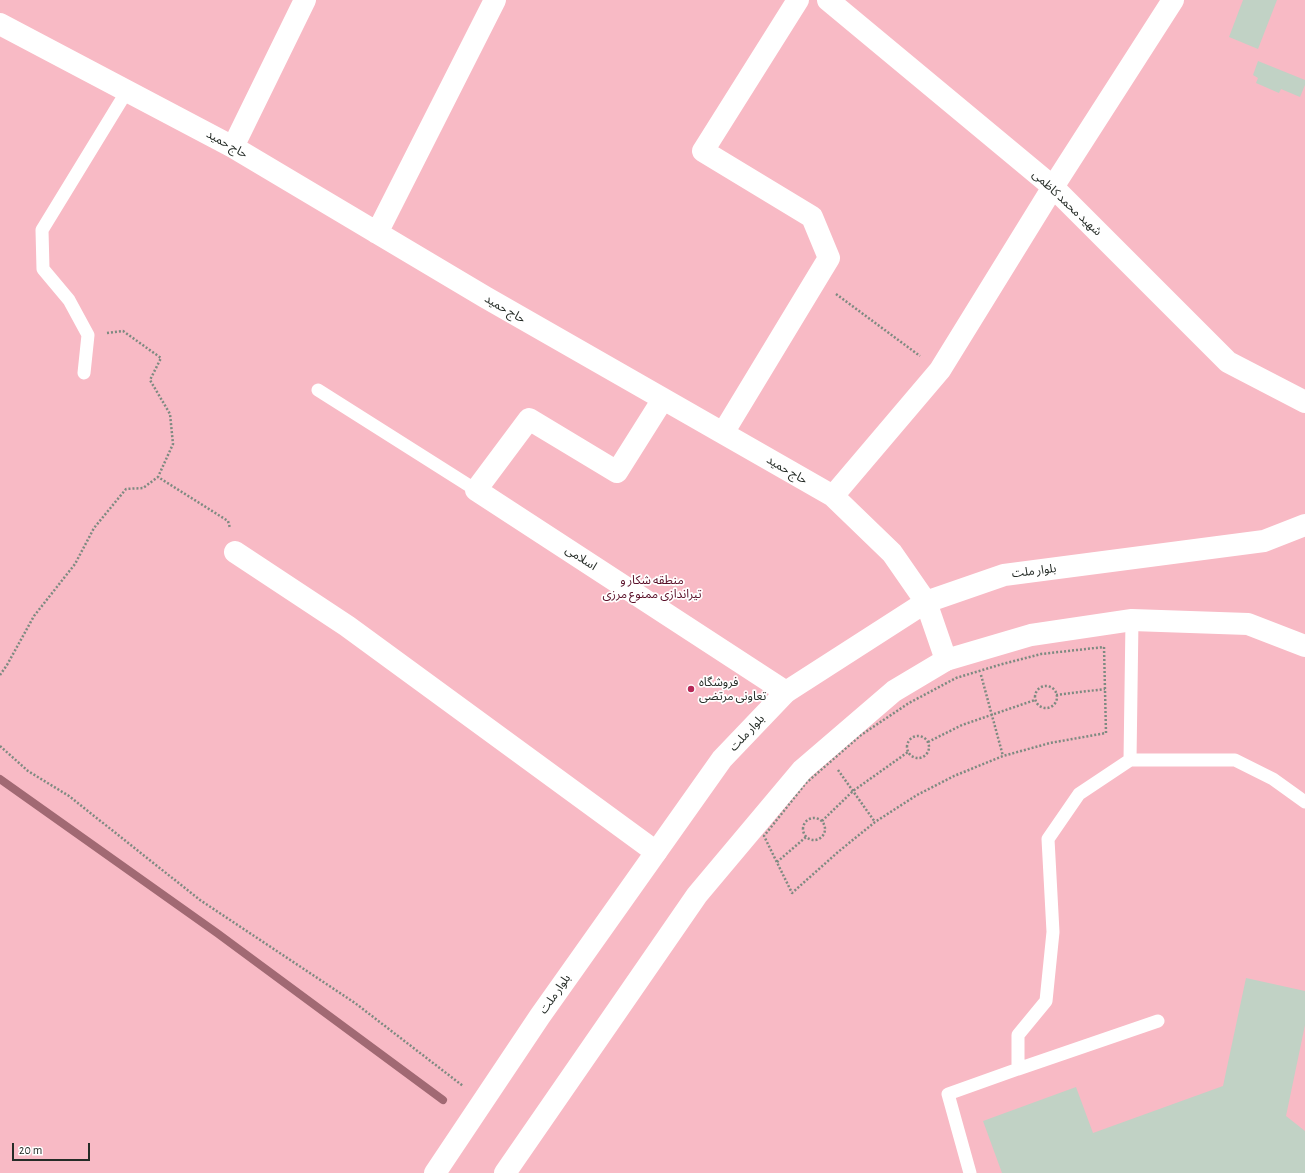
<!DOCTYPE html>
<html>
<head>
<meta charset="utf-8">
<style>
  body { margin:0 }
  #map { position:relative; width:1305px; height:1173px; overflow:hidden; background:#e1f3e6; font-family:"Alegreya Sans",sans-serif }
  canvas { display:block }
  .scale { position:absolute; left:12px; top:1143px; width:78px; height:18px; box-sizing:border-box; border:2px solid #252c27; border-top:0; padding-left:5px; font-size:12px; line-height:14px; white-space:nowrap; color:#252c27; -webkit-text-stroke:3px #fff; paint-order:stroke }
</style>
</head>
<body>
<div id="map">
<canvas width="1305" height="1173"></canvas>
<div class="scale">20 m</div>
</div>
<script>
const c = document.querySelector('canvas').getContext('2d');
c.lineJoin = 'round';
function fill(path, color) { c.fillStyle = color; c.fill(path, 'evenodd'); }
const shape = rows => new Path2D(rows.map(r => 'M' + r).join(''));
function stroke(path, color, width, dash) { c.strokeStyle = color; c.lineWidth = width; c.lineCap = dash ? 'butt' : 'round'; c.setLineDash(dash || []); c.stroke(path); }
function label(font, color, halo, rows, align = 'center') {
  c.font = font + ' "Alegreya Sans","Noto Sans Arabic",sans-serif'; c.lineWidth = 3.5; c.setLineDash([]); c.textBaseline = 'middle'; c.strokeStyle = halo; c.fillStyle = color; for (const [text, x, y, turn = 0] of rows) {
    c.save(); c.translate(x, y); c.rotate((+turn || 0) * Math.PI / 180); c.textAlign = isNaN(turn) ? turn : align; if (halo) c.strokeText(text, 0, 0); c.fillText(text, 0, 0); c.restore();
  }
}
const green = shape([
  [0,0,1305,0,1305,1173,0,1173]
]);
const stream = shape([
  [0,779,217,933,443,1100]
]);
const building = shape([
  [1243,0,1277,0,1258,49,1229,37],
  [1258,61,1305,80,1305,85,1300,97,1281,89,1279,93,1256,83,1258,78,1253,75],
  [1246,978,1305,991,1305,1025,1286,1116,1305,1131,1305,1173,1002,1173,983,1121,1076,1087,1093,1133,1223,1086]
]);
const path = shape([
  [836,294,920,356],
  [107,333,123,331,161,358,150,380,170,414,173,444,158,477,228,521,230,528],
  [1104,647,1106,733,1050,743,1003,756,954,776,917,795,875,822,838,852,792,893,764,836,806,783,861,735,909,703,956,678,999,665,1041,654,1104,647],
  [0,675,7,665,34,616,75,564,94,528,126,489,143,488,158,477],
  [981,675,1003,756],
  '1035 697a11 11 0 1 1 22 0a11 11 0 1 1-22 0Z',
  [1056,695,1105,689],
  '907 747a11 11 0 1 1 22 0a11 11 0 1 1-22 0Z',
  [928,742,962,725,1035,700],
  [0,746,28,771,69,796,200,900,355,1003,463,1086],
  [838,770,875,822],
  '803 829a11 11 0 1 1 22 0a11 11 0 1 1-22 0Z',
  [822,821,853,791,908,752],
  [777,862,806,837]
]);
const service = shape([
  [84,373,88,335,69,300,43,269,42,230,127,91],
  [318,390,476,490],
  [1132,620,1130,760,1235,760,1273,779,1305,802],
  [1018,1069,1158,1021],
  [970,1173,948,1094,1018,1069,1018,1035,1046,1001,1053,932,1048,839,1079,794,1130,760]
]);
const minor = shape([
  [828,0,1053,187,1228,362,1305,402],
  [0,24,233,147,485,297,833,496,892,553,926,602,946,660],
  [233,147,305,0],
  [377,233,495,0],
  [663,399,617,472,529,419,476,490,786,692],
  [723,433,829,258,812,217,703,151,798,0],
  [833,496,940,370,1053,187,1173,0],
  [235,552,347,626,656,852]
]);
const tertiary = shape([
  [435,1173,540,1016,722,759,786,692,926,602,1004,575,1264,541,1305,525],
  [505,1173,697,895,802,770,894,691,946,660,1031,635,1132,620,1248,624,1305,646]
]);
const markers = [
  [691,689,4,"#b62756"]
];
const streetNames = [
  ["حاج حمید",227,144,29],
  ["شهید محمد کاظمی",1067,203,43],
  ["حاج حمید",505,309,30],
  ["حاج حمید",787,470,30],
  ["اسلامی",581,558,33],
  ["بلوار ملت",1034,571,-7],
  ["بلوار ملت",747,733,-47],
  ["بلوار ملت",555,994,-55]
];
const parkNames = [
  ["منطقه شکار و",652,580],
  ["تیراندازی ممنوع مرزی",652,594]
];
const poiNames = [
  ["فروشگاه",699,682],
  ["تعاونی مرتضی",699,696]
];
fill(green, '#f8bac5');
stroke(stream, '#a16973', 8);
fill(building, '#c1d2c5');
stroke(path, '#7e8a81', 2.5, [2, 2]);
stroke(service, '#fff', 13);
stroke(minor, '#fff', 22);
stroke(tertiary, '#fff', 22);
for (const [x, y, r, color] of markers) { const dot = new Path2D(); dot.arc(x, y, r, 0, 2 * Math.PI); c.fillStyle = color; c.fill(dot); stroke(dot, '#fff', 1.5); }
label('12px', '#252c27', '#fff', streetNames);
label('12px', '#570c25', '#fff', parkNames);
label('12px', '#252c27', '#fff', poiNames, 'left');
</script>
</body>
</html>
